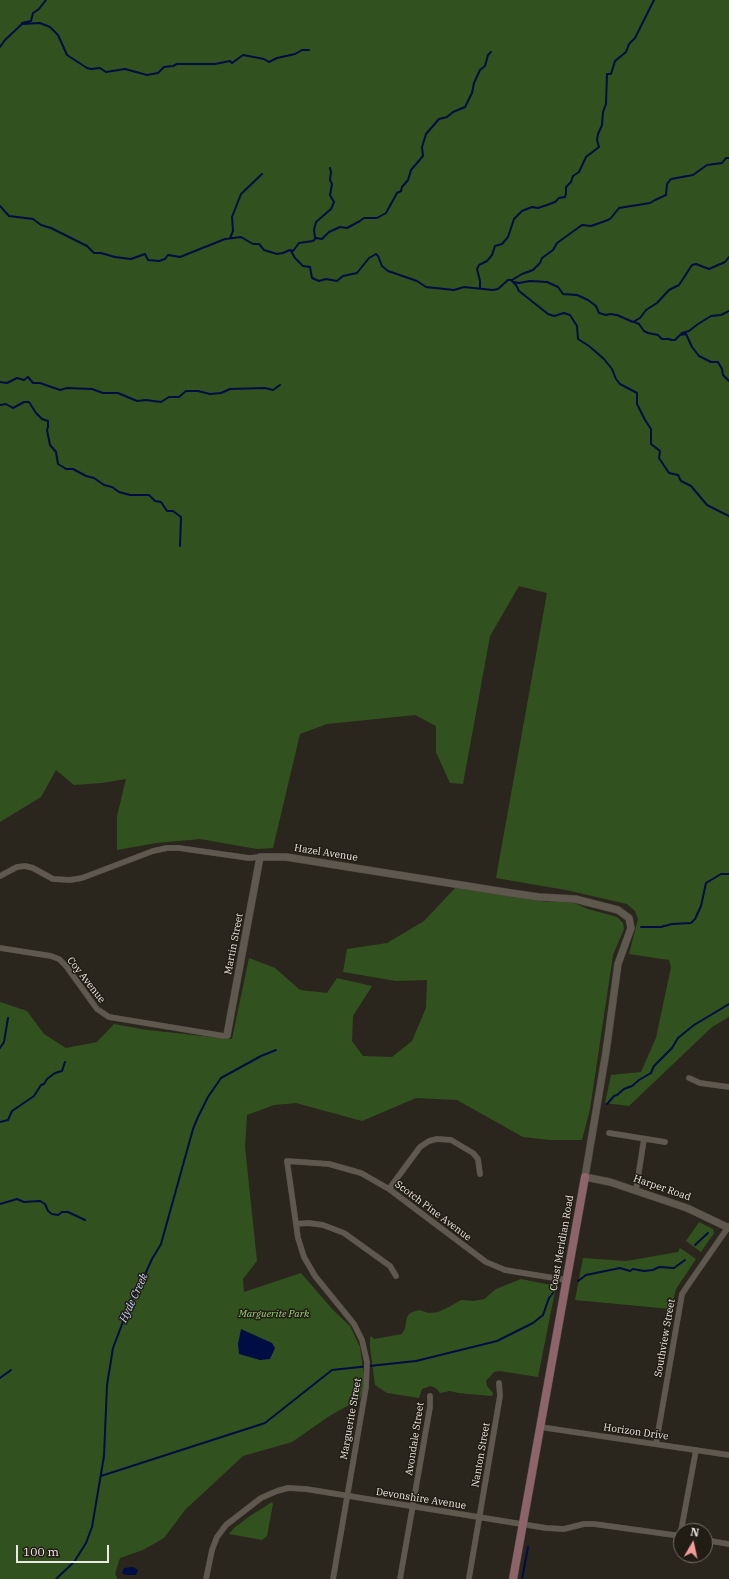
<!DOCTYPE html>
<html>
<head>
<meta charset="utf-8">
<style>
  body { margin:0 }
  #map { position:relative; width:729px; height:1579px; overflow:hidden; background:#2b261d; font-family:"IBM Plex Serif",serif }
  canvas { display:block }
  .north { position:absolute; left:673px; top:1523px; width:40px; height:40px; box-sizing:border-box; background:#211c14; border:1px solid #726e67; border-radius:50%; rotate:9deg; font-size:11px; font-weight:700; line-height:16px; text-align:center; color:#ece9e3 }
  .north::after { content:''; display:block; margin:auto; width:14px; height:18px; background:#f59b9c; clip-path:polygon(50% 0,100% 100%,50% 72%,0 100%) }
  .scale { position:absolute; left:16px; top:1545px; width:93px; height:18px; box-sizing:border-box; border:2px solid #ece9e3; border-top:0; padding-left:5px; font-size:12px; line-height:14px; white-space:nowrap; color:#ece9e3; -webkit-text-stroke:3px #211c14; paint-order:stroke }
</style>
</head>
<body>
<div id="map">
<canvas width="729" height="1579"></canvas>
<div class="north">N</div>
<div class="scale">100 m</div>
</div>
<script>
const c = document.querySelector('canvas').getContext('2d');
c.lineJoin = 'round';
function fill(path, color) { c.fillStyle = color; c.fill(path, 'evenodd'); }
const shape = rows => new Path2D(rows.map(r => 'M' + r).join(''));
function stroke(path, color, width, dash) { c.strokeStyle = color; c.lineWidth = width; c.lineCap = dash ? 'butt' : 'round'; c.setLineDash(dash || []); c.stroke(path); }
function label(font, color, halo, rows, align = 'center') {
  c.font = font + ' "IBM Plex Serif",serif'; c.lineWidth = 3; c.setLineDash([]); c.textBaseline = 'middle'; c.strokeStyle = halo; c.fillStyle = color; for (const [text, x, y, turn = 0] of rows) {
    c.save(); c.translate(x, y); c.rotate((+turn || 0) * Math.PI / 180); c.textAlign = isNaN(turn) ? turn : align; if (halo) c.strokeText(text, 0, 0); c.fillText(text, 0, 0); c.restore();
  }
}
const green = shape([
  [0,0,729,0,729,1017,712,1027,629,1106,605,1103,611,1075,641,1072,656,1038,671,967,669,960,629,954,638,919,635,911,627,904,566,890,496,878,547,593,519,586,490,636,463,784,450,783,436,752,436,726,415,715,327,724,300,734,273,848,257,849,200,839,156,843,117,850,117,816,126,779,102,783,74,785,56,770,41,797,0,822],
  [456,887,547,902,572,902,588,909,617,917,623,923,624,929,613,955,590,1109,582,1140,550,1140,523,1137,457,1100,416,1098,362,1121,296,1103,274,1105,247,1115,245,1147,257,1261,243,1279,244,1292,301,1273,333,1310,350,1326,360,1347,365,1384,360,1399,331,1415,292,1442,243,1456,185,1510,164,1538,143,1550,120,1558,115,1574,118,1579,0,1579,0,1002,27,1011,44,1034,66,1048,97,1042,114,1024,147,1030,232,1039,249,958,275,968,300,990,327,993,337,978,372,986,353,1016,352,1041,363,1056,392,1057,412,1041,426,1008,427,980,396,981,343,972,347,949,387,943,424,921],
  [699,1222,713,1229,714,1233,701,1252,686,1241],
  [680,1248,696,1259,676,1289,671,1309,575,1300,583,1258,626,1261,678,1252],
  [521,1279,556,1286,538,1377,500,1371,494,1372,486,1381,487,1386,493,1393,492,1396,458,1393,450,1391,440,1393,436,1388,430,1386,422,1389,419,1398,387,1393,375,1385,370,1347,370,1339,371,1336,374,1339,402,1334,405,1328,407,1317,410,1313,419,1310,429,1313,438,1312,449,1307,461,1300,474,1301,484,1299,496,1289],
  [272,1502,273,1504,267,1536,262,1540,229,1534,234,1528,250,1516]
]);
const water = shape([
  [241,1329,272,1343,275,1348,270,1359,260,1360,239,1354,238,1344],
  [133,1567,138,1570,136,1575,126,1575,122,1573,124,1568]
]);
const stream = shape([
  [22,23,31,21,33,13,39,9,46,0],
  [0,47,5,40,22,24,40,23,50,27,58,35,67,55,87,68,91,69,100,68,106,72,125,69,147,75,158,73,164,67,173,66,177,64,215,64,230,61,232,63,243,55,264,59,269,62,277,58,295,54,302,50,309,50],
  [0,206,9,216,33,219,41,225,51,228,87,246,94,253,101,253,115,257,131,259,145,254,148,260,159,261,165,259,168,255,180,257,225,239],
  [230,238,233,231,232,217,241,194,262,174],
  [315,238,314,230,316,222,331,209,334,202,330,195,332,184,330,180,331,172,330,168],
  [226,239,241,237,253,244,259,244,264,250,277,254,283,253,290,250,293,251,299,243,313,241,316,238,322,239,329,232,340,227,347,228,360,221,364,218,377,218,386,213,397,193,401,191,402,187,408,180,411,170,423,156,422,147,426,134,439,119,447,117,453,112,465,107,472,93,474,83,480,70,485,66,488,55,491,52],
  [291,251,295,258,303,266,310,267,312,278,319,281,326,279,337,281,343,276,357,273,369,258,376,254,378,256,382,266,388,271,417,281,426,287,454,290,464,287,493,290,498,289,508,280,512,280,522,274,533,270,540,263,542,258,553,250,557,243,582,225,591,226,608,220,611,218,619,208,650,203,655,200,666,195,667,184,671,179,693,175,707,165,722,163,726,158,729,158],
  [511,280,516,285,519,291,548,314,554,316,564,313,570,315,577,326,578,339,589,346,604,359,612,369,616,379,620,384,637,393,637,404,645,420,651,429,651,444,660,451,659,458,669,473,678,475,681,481,691,486,707,505,729,516],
  [514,282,519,283,530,281,547,282,558,287,563,294,577,295,588,300,596,306,599,313,606,315,610,314,617,315,633,322,640,318,646,310,657,303,669,290,679,285,692,265,696,264,709,269,725,262,729,257],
  [480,288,480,281,477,269,479,265,487,261,492,255,495,246,502,244,508,237,514,219,522,211,532,207,538,208,547,205,555,202,559,198,565,197,566,193,566,187,571,182,573,176,579,172,586,157,599,147,597,140,598,134,602,125,603,112,606,104,607,74,611,74,615,61,626,52,629,44,635,38,654,0],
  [634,322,639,324,644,331,648,333,658,335,662,339,668,339,672,340,675,340,682,333,689,331,698,324,711,316,721,315,729,311],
  [680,335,686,334,692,347,699,356,711,362,718,362,722,369,723,375,729,381],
  [0,382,7,383,17,378,24,380,28,377,33,383,40,383,60,390,67,388,92,389,103,393,118,393,137,401,146,400,161,402,169,397,179,397,186,391,198,391,210,394,221,393,230,389,265,388,273,390,280,385],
  [0,405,6,404,13,408,24,402,29,402,36,413,42,419,48,421,48,427,47,430,50,445,56,452,58,464,66,469,73,469,86,476,94,478,104,485,112,487,119,492,130,495,149,495,155,501,161,502,167,511,173,511,181,517,180,546],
  [641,927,661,927,672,924,691,923,695,919,701,906,706,883,721,874,729,874],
  [0,1048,4,1042,8,1018],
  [607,1104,614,1096,617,1095,624,1089,632,1086,639,1080,651,1073,654,1066,672,1048,678,1038,694,1025,729,1004],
  [0,1122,8,1120,12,1111,34,1096,41,1085,44,1084,47,1079,55,1073,62,1071,65,1062],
  [0,1204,17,1199,24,1202,40,1201,45,1204,48,1211,52,1214,58,1215,62,1212,68,1212,85,1220],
  [695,1245,708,1233],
  [578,1281,586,1275,620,1268,630,1271,633,1269,644,1271,653,1270,659,1267,674,1268,685,1260],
  [0,1378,11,1370],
  [101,1476,265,1423,332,1370,416,1361,497,1341,533,1323,543,1315,549,1298,553,1293],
  [56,1579,74,1562,86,1543,92,1527,104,1456,107,1385,113,1348,132,1298,142,1281,152,1259,161,1244,193,1129,198,1117,208,1097,221,1078,261,1056,276,1050],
  [522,1579,528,1547]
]);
const minor = shape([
  [0,876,17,867,25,866,33,868,53,879,70,880,82,878,153,851,167,848,179,848,249,858,260,857],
  [0,948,51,956,59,959,66,966,97,1009,109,1017,224,1036,227,1035],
  [689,1078,700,1083,729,1087],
  [609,1133,665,1142],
  [389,1189,420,1147,429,1141,437,1139,451,1140,473,1153,478,1159,480,1174],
  [636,1190,644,1139],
  [296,1224,308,1223,323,1225,344,1233,390,1266,396,1276],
  [540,1427,729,1455],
  [656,1444,682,1294,688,1285,729,1226],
  [681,1531,696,1450],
  [705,1540,729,1544],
  [469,1578,500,1396,499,1383],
  [206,1579,212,1550,217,1537,226,1525,261,1498,277,1491,288,1488,306,1489,546,1528,564,1529,584,1524,594,1524,681,1536],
  [333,1579,366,1387,367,1362,362,1340,354,1324,315,1276,304,1257,298,1238,287,1161,329,1164,361,1173,389,1189,486,1262,505,1270,566,1280],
  [400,1579,430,1407,430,1396]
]);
const tertiary = shape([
  [227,1035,260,857,286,857,511,893,539,897,575,899,618,910,629,918,631,928,618,964,606,1052,585,1177,610,1182,687,1208,729,1228]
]);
const secondary = shape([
  [513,1579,585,1177]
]);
const streetNames = [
  ["Hazel Avenue",326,853,9],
  ["Martin Street",234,944,-79],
  ["Coy Avenue",86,980,52],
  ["Harper Road",662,1188,19],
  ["Scotch Pine Avenue",433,1211,37],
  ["Coast Meridian Road",562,1243,-80],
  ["Southview Street",665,1338,-80],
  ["Marguerite Street",351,1419,-80],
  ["Horizon Drive",636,1432,8],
  ["Avondale Street",415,1439,-81],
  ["Nanton Street",481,1455,-80],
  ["Devonshire Avenue",421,1499,9]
];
const parkNames = [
  ["Marguerite Park",274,1314]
];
const waterNames = [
  ["Hyde Creek",134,1298,-65]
];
fill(green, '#31521e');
fill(water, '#000d44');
stroke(stream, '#000d44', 2);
stroke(minor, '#47433c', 6);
stroke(tertiary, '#47433c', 8);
stroke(secondary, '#47433c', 9);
stroke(minor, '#5e584f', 5.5);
stroke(tertiary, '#5e584f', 7);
stroke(secondary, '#8c6469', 8);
label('10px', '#ece9e3', '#211c14', streetNames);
label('italic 10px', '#9bd57b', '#211c14', parkNames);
label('italic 11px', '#c0d3f7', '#211c14', waterNames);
</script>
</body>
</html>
